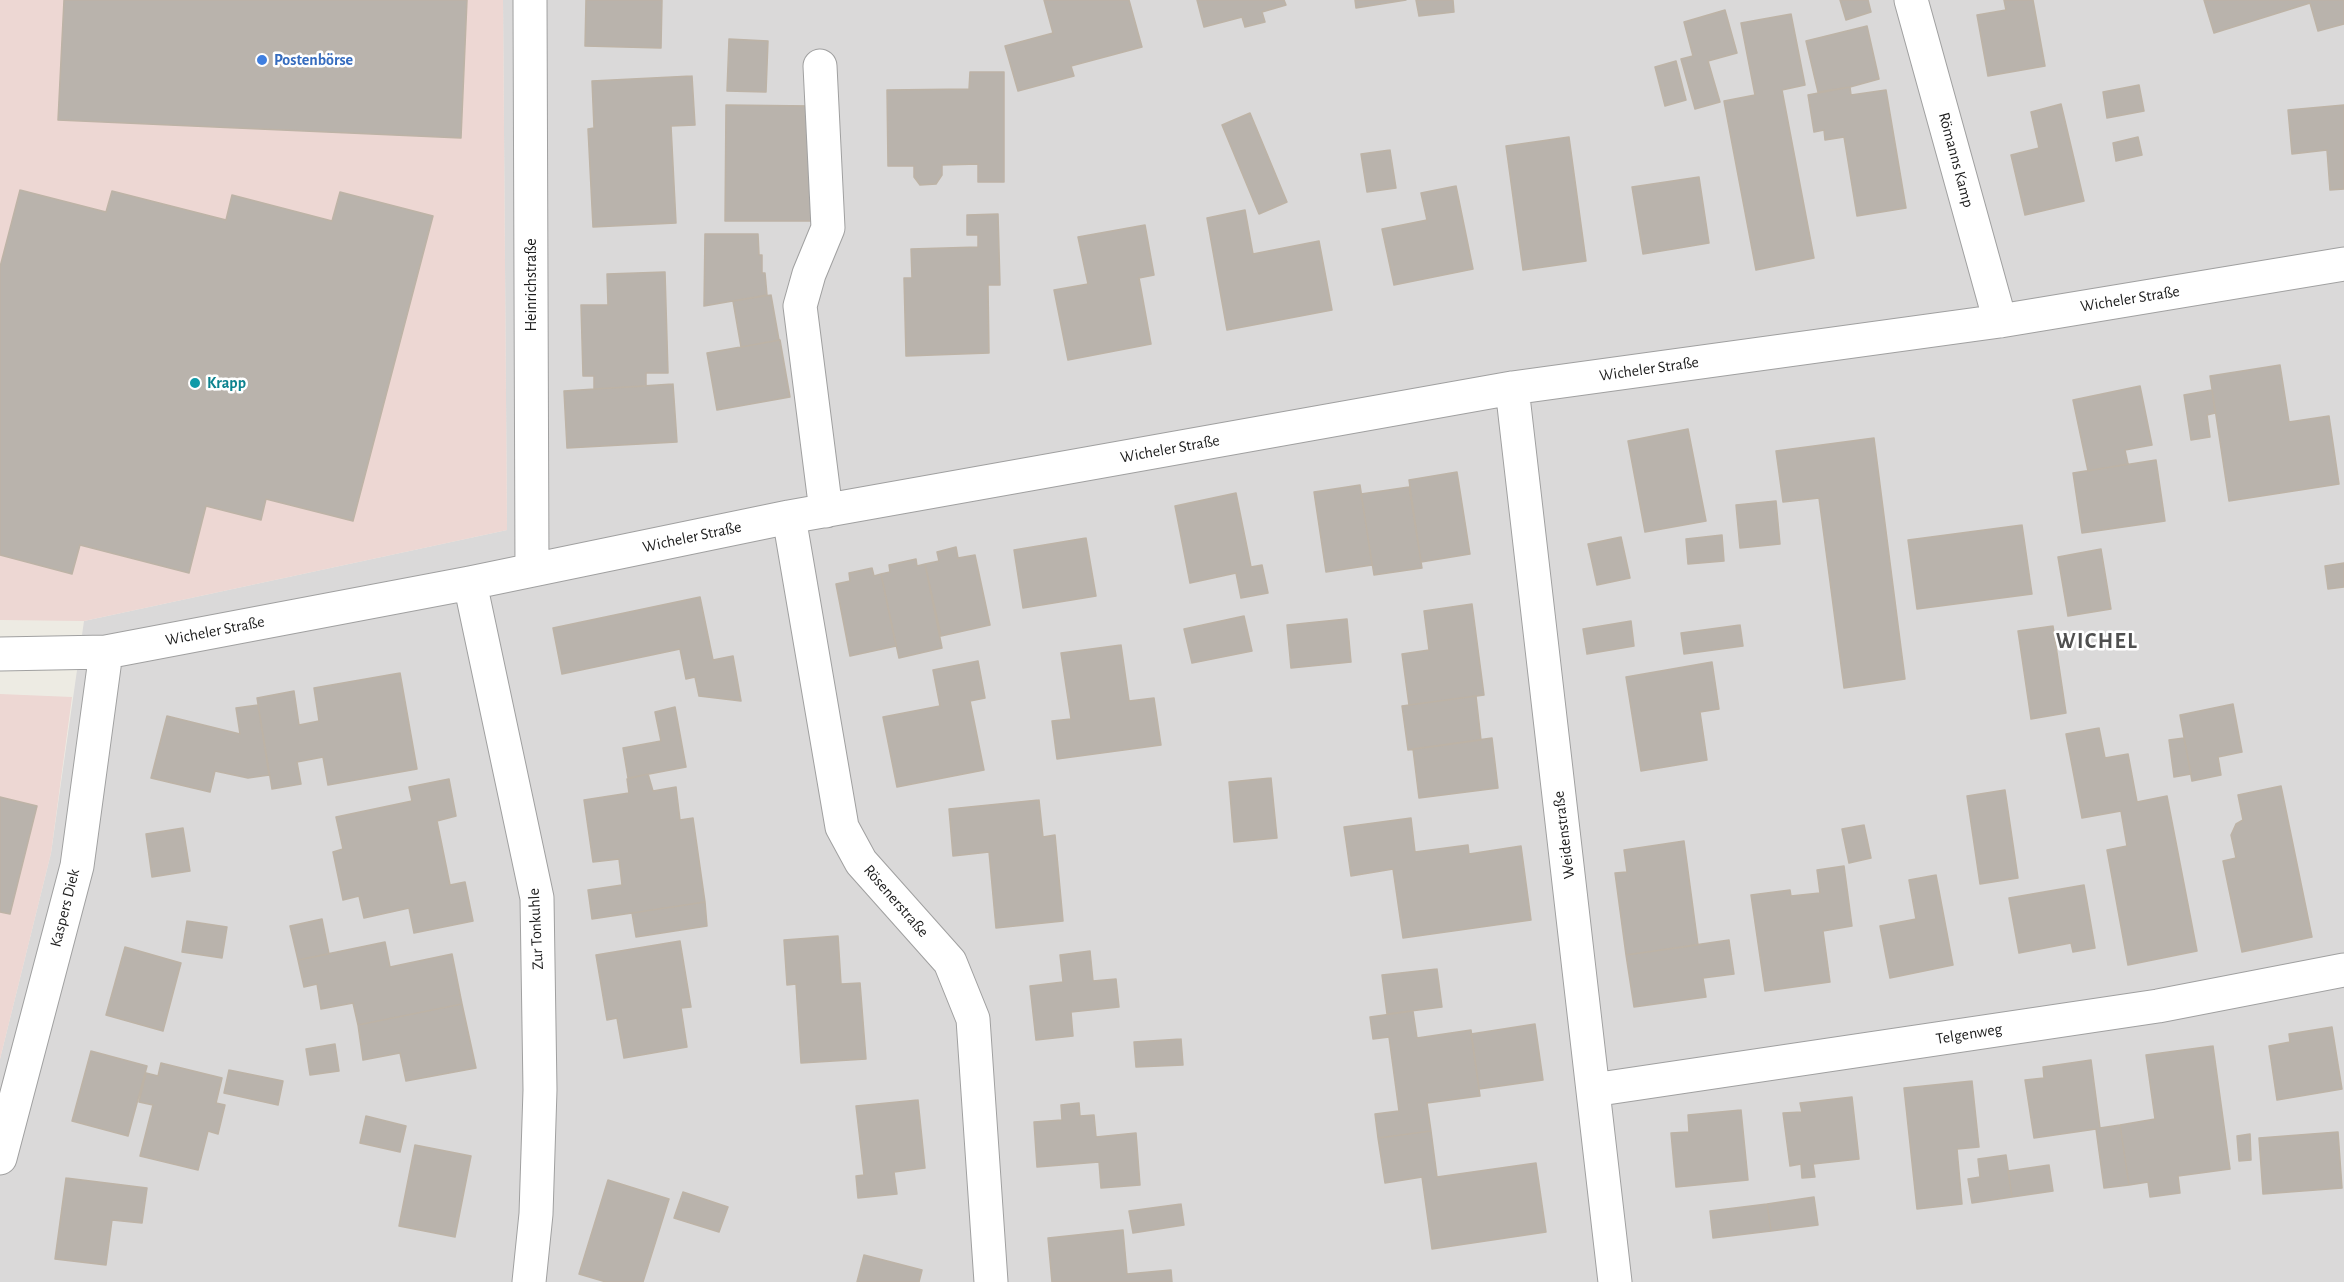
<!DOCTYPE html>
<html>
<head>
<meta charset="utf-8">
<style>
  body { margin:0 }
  canvas { display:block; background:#edebe3 }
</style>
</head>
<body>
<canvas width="2344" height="1282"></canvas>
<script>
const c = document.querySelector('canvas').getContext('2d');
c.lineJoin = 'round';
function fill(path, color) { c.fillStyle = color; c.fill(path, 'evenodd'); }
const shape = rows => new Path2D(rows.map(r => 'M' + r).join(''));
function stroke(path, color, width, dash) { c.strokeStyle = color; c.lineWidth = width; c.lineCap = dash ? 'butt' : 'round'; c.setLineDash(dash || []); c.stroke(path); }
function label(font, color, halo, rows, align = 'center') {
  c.font = font + ' "Alegreya Sans",sans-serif'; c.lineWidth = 5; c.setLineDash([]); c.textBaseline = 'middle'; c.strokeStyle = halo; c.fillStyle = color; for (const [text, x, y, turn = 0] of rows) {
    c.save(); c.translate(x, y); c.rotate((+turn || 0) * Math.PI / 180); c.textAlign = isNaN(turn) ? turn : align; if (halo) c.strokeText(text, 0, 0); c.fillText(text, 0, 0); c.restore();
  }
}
const residential = shape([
  [503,0,2344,0,2344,1282,0,1282,0,1059,51,853,84,621,507,530]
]);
const commercial = shape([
  [0,0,503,0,507,530,84,621,0,620],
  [0,694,72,697,51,853,0,1059]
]);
const building = shape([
  [64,0,467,0,461,138,58,120,64,0],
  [586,0,662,0,661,48,585,46,586,0],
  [1044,0,1129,0,1142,47,1071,66,1074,76,1018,91,1005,46,1053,33,1044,0],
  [1197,0,1284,0,1286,5,1262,12,1265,22,1245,27,1242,17,1204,27,1197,0],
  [1355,0,1406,0,1356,8,1355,0],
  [1416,0,1453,0,1454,12,1419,16,1416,0],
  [1840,0,1868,0,1871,12,1846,20,1840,0],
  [2004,0,2033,0,2045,66,1988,76,1977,15,2006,10,2004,0],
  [2204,0,2344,0,2344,24,2318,31,2310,3,2214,33,2204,0],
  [1725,10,1737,53,1708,61,1720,102,1695,109,1681,59,1693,56,1684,22,1725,10],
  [1791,14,1805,85,1782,90,1814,258,1756,270,1724,101,1755,95,1741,23,1791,14],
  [1867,26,1879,79,1850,87,1818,92,1806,41,1867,26],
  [729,39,768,41,766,92,727,91,729,39],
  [1676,61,1686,100,1665,106,1655,67,1676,61],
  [970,72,1004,72,1004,182,978,182,978,164,942,165,942,175,936,184,920,185,914,177,914,166,888,166,887,90,969,89,970,72],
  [692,76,695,125,671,126,676,223,593,227,588,129,594,128,592,81,692,76],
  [2139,85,2144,111,2107,118,2103,92,2139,85],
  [1850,87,1851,95,1886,90,1906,208,1857,216,1844,137,1825,140,1824,130,1814,132,1808,95,1850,87],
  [2061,104,2084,201,2025,215,2011,155,2039,148,2031,112,2061,104],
  [726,105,812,106,811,221,725,221,726,105],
  [2344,105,2344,189,2330,190,2327,150,2292,154,2288,110,2344,105],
  [1250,113,1287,202,1259,214,1222,125,1250,113],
  [1569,137,1586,261,1523,270,1506,146,1569,137],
  [2138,137,2142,155,2116,161,2113,143,2138,137],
  [1390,150,1396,188,1367,192,1361,154,1390,150],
  [1699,177,1709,243,1643,254,1632,187,1699,177],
  [1456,186,1473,269,1394,285,1382,229,1427,220,1421,193,1456,186],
  [20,190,106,212,112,191,226,220,232,195,332,221,340,192,433,216,353,521,266,499,261,520,206,506,189,573,80,545,72,574,0,555,0,267,20,190],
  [1245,210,1253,254,1319,241,1332,310,1227,330,1207,218,1245,210],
  [998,214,1000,285,988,285,989,353,906,356,904,278,912,278,911,249,978,247,978,235,967,235,967,215,998,214],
  [1145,225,1154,275,1139,278,1151,344,1068,360,1054,290,1088,284,1078,237,1145,225],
  [705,234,758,234,759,255,762,255,762,273,765,273,767,295,704,306,705,234],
  [665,272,668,373,646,373,646,386,594,389,594,376,583,376,581,305,608,305,607,274,665,272],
  [771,295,779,340,741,347,733,301,771,295],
  [780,340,790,397,717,410,707,353,780,340],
  [2280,365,2289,422,2329,416,2339,484,2229,501,2210,376,2280,365],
  [673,384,677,442,567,448,564,391,673,384],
  [2140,386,2152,445,2125,450,2128,464,2088,471,2073,400,2140,386],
  [2212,390,2215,413,2207,415,2210,437,2191,440,2184,395,2212,390],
  [1688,429,1706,521,1645,532,1628,441,1688,429],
  [1874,438,1905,679,1844,688,1819,498,1783,502,1776,451,1874,438],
  [2156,460,2165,521,2082,533,2073,473,2156,460],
  [1457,472,1470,554,1421,562,1409,480,1457,472],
  [1360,485,1372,565,1326,572,1314,492,1360,485],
  [1409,487,1422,568,1374,575,1361,494,1409,487],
  [1236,493,1251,567,1262,565,1268,593,1241,598,1236,573,1190,583,1175,506,1236,493],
  [1776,501,1780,544,1740,548,1736,505,1776,501],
  [2022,525,2032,594,1917,609,1908,540,2022,525],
  [1722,535,1724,561,1688,564,1686,539,1722,535],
  [1621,537,1630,578,1597,585,1588,544,1621,537],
  [1086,538,1096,596,1023,608,1014,550,1086,538],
  [956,547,958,558,975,555,990,625,941,636,925,564,939,561,937,552,956,547],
  [2101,549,2111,609,2068,616,2058,557,2101,549],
  [916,559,917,566,925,564,942,648,899,658,881,574,890,572,889,565,916,559],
  [2344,563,2344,587,2328,589,2325,566,2344,563],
  [872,568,874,576,881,574,896,646,850,656,836,584,850,581,849,573,872,568],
  [700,597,713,660,733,656,741,701,699,696,695,677,686,679,680,649,562,674,553,628,700,597],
  [1472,604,1484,695,1409,705,1402,654,1429,650,1424,611,1472,604],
  [1244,616,1252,651,1192,663,1184,629,1244,616],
  [1347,619,1351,662,1291,668,1287,625,1347,619],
  [1631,621,1634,646,1587,654,1583,629,1631,621],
  [1740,625,1743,646,1684,654,1681,633,1740,625],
  [2053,626,2066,713,2031,719,2018,631,2053,626],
  [1121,645,1129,701,1154,698,1161,745,1057,759,1052,721,1071,719,1061,653,1121,645],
  [978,661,985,698,970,701,984,770,897,787,883,717,940,706,933,670,978,661],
  [1712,662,1719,709,1700,712,1707,760,1641,771,1626,677,1712,662],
  [400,673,417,769,328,785,323,757,297,762,301,784,272,789,257,698,294,691,299,725,319,721,314,688,400,673],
  [1476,696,1481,740,1408,750,1402,706,1476,696],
  [2233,704,2242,752,2218,757,2221,775,2192,781,2180,715,2233,704],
  [258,705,269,775,248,778,215,771,210,792,151,778,167,716,240,734,236,708,258,705],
  [675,707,686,767,628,778,623,748,661,741,655,712,675,707],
  [2099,728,2105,758,2128,754,2137,802,2167,796,2197,951,2128,965,2107,850,2127,846,2121,811,2082,818,2066,734,2099,728],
  [1492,738,1498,788,1419,798,1413,749,1492,738],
  [2184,738,2191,774,2174,777,2169,740,2184,738],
  [648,774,653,791,676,787,680,820,693,818,705,902,592,919,588,890,622,885,619,859,593,862,584,800,629,793,627,779,648,774],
  [1271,778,1277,838,1234,842,1229,782,1271,778],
  [449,779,456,816,437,821,450,885,465,882,473,921,414,933,409,908,364,918,359,896,343,900,333,852,343,849,336,817,412,801,409,787,449,779],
  [2281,786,2312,937,2242,952,2223,861,2236,858,2231,835,2236,824,2243,820,2238,795,2281,786],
  [2005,790,2018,878,1980,884,1967,796,2005,790],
  [0,797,37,806,10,914,0,912,0,797],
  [1039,800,1043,837,1055,835,1063,921,996,928,989,852,953,856,949,809,1039,800],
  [1411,818,1415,852,1468,845,1469,854,1521,846,1531,920,1403,938,1393,869,1351,876,1344,827,1411,818],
  [1864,825,1871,858,1849,863,1842,829,1864,825],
  [183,828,190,871,152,877,146,834,183,828],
  [1684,841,1698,945,1626,955,1615,873,1627,872,1624,850,1684,841],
  [1844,866,1852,926,1823,931,1830,982,1765,991,1751,895,1790,890,1791,896,1820,893,1817,870,1844,866],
  [1936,875,1953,965,1890,978,1880,926,1916,919,1909,880,1936,875],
  [2084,885,2095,948,2073,952,2071,943,2019,953,2009,898,2084,885],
  [705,902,707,926,636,937,632,913,705,902],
  [322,919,329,954,298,960,290,926,322,919],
  [187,921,227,927,222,958,182,952,187,921],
  [838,936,841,984,860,983,866,1059,801,1063,796,984,787,985,784,940,838,936],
  [1729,940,1734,974,1703,978,1706,997,1634,1007,1626,955,1729,940],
  [680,941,691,1007,681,1008,687,1047,624,1058,617,1018,607,1020,596,955,680,941],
  [385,942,390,967,452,954,462,1004,358,1025,353,1003,321,1009,317,984,304,987,298,960,385,942],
  [125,947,181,963,163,1031,106,1015,125,947],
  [1090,951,1093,981,1116,979,1119,1007,1071,1012,1073,1036,1036,1040,1030,986,1063,982,1060,955,1090,951],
  [1437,969,1442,1007,1387,1014,1382,975,1437,969],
  [462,1004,476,1068,406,1081,400,1053,363,1060,358,1025,462,1004],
  [1413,1011,1417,1038,1471,1030,1480,1096,1427,1103,1431,1131,1378,1138,1375,1114,1399,1111,1389,1037,1373,1039,1370,1017,1413,1011],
  [1535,1024,1543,1080,1479,1089,1471,1034,1535,1024],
  [2332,1027,2342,1089,2277,1100,2269,1046,2290,1042,2289,1034,2332,1027],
  [1181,1039,1183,1065,1136,1067,1134,1042,1181,1039],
  [335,1044,339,1071,310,1075,306,1049,335,1044],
  [2213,1046,2230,1169,2178,1176,2180,1193,2150,1197,2148,1182,2129,1185,2120,1125,2155,1119,2146,1055,2213,1046],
  [91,1051,147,1066,128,1136,72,1121,91,1051],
  [2091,1060,2100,1128,2120,1125,2129,1185,2104,1188,2096,1129,2034,1138,2025,1080,2044,1078,2043,1067,2091,1060],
  [161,1063,222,1078,216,1103,225,1105,218,1134,208,1131,198,1170,140,1156,153,1105,139,1102,146,1073,158,1076,161,1063],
  [229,1070,283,1081,278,1105,224,1093,229,1070],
  [1972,1081,1979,1147,1957,1149,1962,1204,1917,1209,1904,1088,1972,1081],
  [1852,1097,1859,1159,1813,1164,1815,1177,1802,1178,1801,1164,1790,1166,1783,1113,1802,1112,1800,1103,1852,1097],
  [918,1100,925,1168,894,1172,897,1194,858,1198,856,1176,864,1175,856,1106,918,1100],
  [1079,1103,1080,1116,1094,1115,1096,1137,1136,1133,1140,1185,1101,1188,1099,1162,1037,1167,1034,1122,1062,1120,1061,1105,1079,1103],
  [1741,1110,1748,1180,1676,1187,1671,1133,1689,1132,1688,1115,1741,1110],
  [366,1116,406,1126,400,1152,360,1143,366,1116],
  [1431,1131,1437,1177,1536,1163,1546,1232,1432,1249,1422,1177,1385,1183,1378,1138,1431,1131],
  [2338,1132,2342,1188,2263,1194,2259,1138,2338,1132],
  [2250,1134,2251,1160,2239,1161,2237,1136,2250,1134],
  [415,1145,471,1156,455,1237,399,1226,415,1145],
  [2006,1155,2012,1197,1972,1203,1968,1179,1980,1177,1978,1159,2006,1155],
  [2049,1165,2053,1191,2012,1197,2008,1171,2049,1165],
  [66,1178,147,1188,142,1223,112,1220,106,1265,55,1259,66,1178],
  [608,1180,669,1199,643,1282,606,1282,579,1274,608,1180],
  [683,1192,728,1207,719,1232,674,1218,683,1192],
  [1814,1197,1818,1225,1771,1231,1767,1204,1814,1197],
  [1181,1204,1184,1225,1133,1233,1129,1211,1181,1204],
  [1767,1204,1771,1231,1713,1238,1710,1211,1767,1204],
  [1123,1230,1127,1274,1171,1270,1172,1282,1052,1282,1048,1238,1123,1230],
  [864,1255,922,1270,919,1282,857,1282,864,1255]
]);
const minor = shape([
  [530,0,532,570],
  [1911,0,2000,321],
  [820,66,828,228,809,274,800,306,826,511],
  [1512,388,1615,1282],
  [789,517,842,827,861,862,950,962,973,1019,991,1282],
  [470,583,537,898,540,1090,536,1214,529,1282],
  [0,654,106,652,470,583,789,517,1512,388,2000,321,2344,264],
  [1593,1090,2158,1006,2344,970],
  [0,1158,77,866,106,652]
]);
const markers = [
  [262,60,6,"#3f7fe0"],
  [195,383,6,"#0f9aa8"]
];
const shopNames = [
  ["Postenbörse",274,60]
];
const streetNames = [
  ["Römanns Kamp",1956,160,75],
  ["Heinrichstraße",531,285,-90],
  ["Wicheler Straße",2130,299,-9],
  ["Wicheler Straße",1649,369,-8],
  ["Wicheler Straße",1170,449,-10],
  ["Wicheler Straße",692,537,-12],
  ["Wicheler Straße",215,631,-11],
  ["Weidenstraße",1564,835,-97],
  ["Rösenerstraße",896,901,49],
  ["Kaspers Diek",65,908,-76],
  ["Zur Tonkuhle",536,929,-93],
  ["Telgenweg",1969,1034,-9]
];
const cultureNames = [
  ["Krapp",207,383]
];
const districtNames = [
  ["WICHEL",2097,641]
];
fill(residential, '#dad9d9');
fill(commercial, '#edd7d3');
fill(building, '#b9b3ac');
stroke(building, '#bdb3a6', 1.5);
stroke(minor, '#a0a0a0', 35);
stroke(minor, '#fff', 33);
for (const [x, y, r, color] of markers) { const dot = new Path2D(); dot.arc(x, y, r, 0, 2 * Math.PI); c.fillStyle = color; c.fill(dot); stroke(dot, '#fff', 2); }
label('bold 16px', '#366cbe', '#fff', shopNames, 'left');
label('16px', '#1c1c1c', '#fff', streetNames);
label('bold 16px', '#0d838f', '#fff', cultureNames, 'left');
c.letterSpacing = '1.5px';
label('bold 22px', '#4f4f4f', '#fff', districtNames);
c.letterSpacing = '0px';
</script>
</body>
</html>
